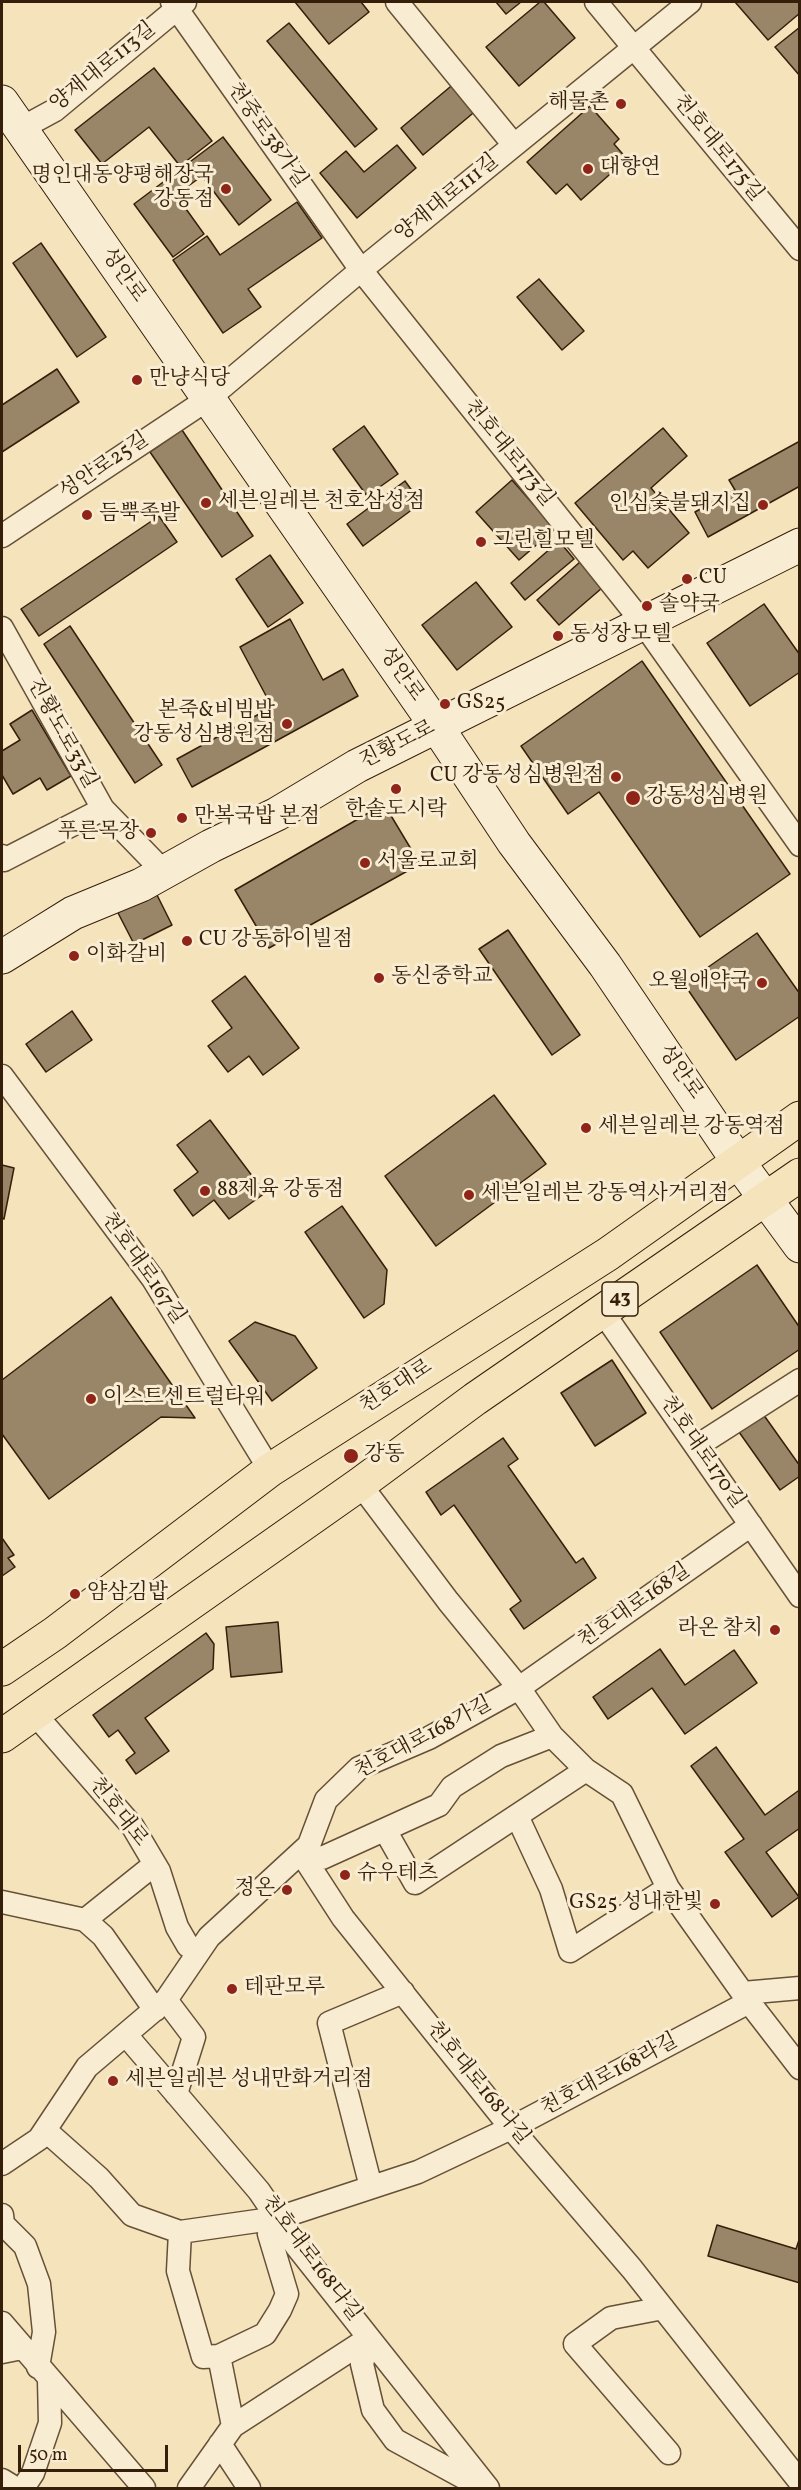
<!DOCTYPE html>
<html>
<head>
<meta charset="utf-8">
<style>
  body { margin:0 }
  #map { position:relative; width:801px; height:2490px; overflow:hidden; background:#f5e3bc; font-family:Vollkorn,serif }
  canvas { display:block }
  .frame { position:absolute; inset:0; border:3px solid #361f0a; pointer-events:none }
  .scale { position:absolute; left:18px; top:2445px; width:150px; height:27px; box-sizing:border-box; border:3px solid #361f0a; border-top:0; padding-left:8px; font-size:18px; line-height:21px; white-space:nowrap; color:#361f0a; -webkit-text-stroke:4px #f8edd3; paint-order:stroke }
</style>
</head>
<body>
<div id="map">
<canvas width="801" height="2490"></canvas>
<div class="frame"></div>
<div class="scale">50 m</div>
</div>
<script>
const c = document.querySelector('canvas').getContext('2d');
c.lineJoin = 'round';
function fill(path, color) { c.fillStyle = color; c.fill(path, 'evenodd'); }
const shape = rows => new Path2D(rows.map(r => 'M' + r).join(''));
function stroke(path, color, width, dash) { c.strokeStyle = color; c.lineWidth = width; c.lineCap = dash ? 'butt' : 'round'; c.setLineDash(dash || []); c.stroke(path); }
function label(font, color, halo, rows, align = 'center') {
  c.font = font + ' Vollkorn,"Noto Serif KR",serif'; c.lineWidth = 6; c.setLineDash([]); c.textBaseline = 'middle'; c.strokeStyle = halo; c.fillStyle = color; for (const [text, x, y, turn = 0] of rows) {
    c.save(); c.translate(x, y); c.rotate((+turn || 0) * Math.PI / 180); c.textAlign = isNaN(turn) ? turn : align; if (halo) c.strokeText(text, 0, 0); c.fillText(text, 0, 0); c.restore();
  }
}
const building = shape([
  [295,2,361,2,369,12,329,44,295,2],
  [496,2,521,2,506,14,496,2],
  [540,2,544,2,575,38,519,86,486,47,540,2],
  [735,2,800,2,800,13,768,40,735,2],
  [289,23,377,129,355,147,267,41,289,23],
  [800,27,800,76,775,47,800,27],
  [154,68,212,141,180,166,149,127,102,164,75,130,154,68],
  [456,82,478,109,423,155,401,128,456,82],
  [590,106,619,139,614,144,627,159,581,200,567,184,556,194,527,162,590,106],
  [223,137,271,200,239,225,202,176,176,195,204,234,173,257,134,204,223,137],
  [397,145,416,168,357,218,320,173,346,151,364,172,397,145],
  [297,202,322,238,248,289,261,307,223,333,173,260,207,236,220,255,297,202],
  [41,243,106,337,77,357,13,263,41,243],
  [539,279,584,331,562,350,517,297,539,279],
  [57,369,79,402,2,452,2,405,57,369],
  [364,426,398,474,367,496,333,449,364,426],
  [663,428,687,456,651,488,689,533,648,568,633,551,623,560,575,503,663,428],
  [182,430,253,536,222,557,150,452,182,430],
  [800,441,800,486,708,537,695,512,735,490,729,480,800,441],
  [512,480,555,529,519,560,476,512,512,480],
  [405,481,421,503,363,546,347,524,405,481],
  [159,516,177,542,39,636,21,609,159,516],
  [559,541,574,559,525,600,511,583,559,541],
  [270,555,303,603,268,627,236,579,270,555],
  [580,562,602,588,559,625,537,600,580,562],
  [476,582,512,627,457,670,422,625,476,582],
  [764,604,800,655,800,672,750,706,707,643,764,604],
  [290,619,323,680,343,669,358,696,192,787,177,759,272,707,240,647,290,619],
  [70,626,162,765,135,783,44,644,70,626],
  [642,661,790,874,700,937,599,792,568,814,521,746,642,661],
  [32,710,71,776,47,790,40,778,13,794,2,775,2,751,20,740,10,724,32,710],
  [384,804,420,864,269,948,235,890,384,804],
  [154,889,172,925,134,944,116,909,154,889],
  [508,930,580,1035,552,1055,479,949,508,930],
  [757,933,800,994,800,1016,736,1060,684,984,757,933],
  [245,976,299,1048,263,1075,249,1056,228,1072,208,1046,232,1028,212,1001,245,976],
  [72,1011,92,1040,46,1072,26,1044,72,1011],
  [494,1095,546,1164,436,1246,385,1176,494,1095],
  [210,1120,265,1193,229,1219,214,1200,193,1216,174,1190,198,1172,177,1145,210,1120],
  [2,1165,14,1168,4,1219,2,1218,2,1165],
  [342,1206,387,1270,384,1304,364,1318,305,1232,342,1206],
  [757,1265,800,1328,800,1349,712,1409,660,1332,757,1265],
  [111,1297,195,1418,161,1417,49,1499,2,1434,2,1380,111,1297],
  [255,1322,295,1336,317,1368,272,1401,229,1341,255,1322],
  [612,1360,646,1413,595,1446,561,1393,612,1360],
  [763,1414,800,1466,800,1476,780,1490,739,1432,763,1414],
  [503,1438,518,1459,508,1466,576,1563,583,1558,596,1578,524,1629,510,1609,521,1601,454,1505,441,1515,426,1492,503,1438],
  [2,1538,14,1555,8,1558,15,1567,2,1576,2,1538],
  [278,1622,282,1672,231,1677,226,1627,278,1622],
  [206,1633,214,1644,213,1669,145,1718,169,1751,136,1774,126,1760,135,1753,118,1730,109,1737,93,1715,206,1633],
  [660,1649,685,1685,734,1650,757,1683,685,1734,652,1688,608,1719,593,1697,660,1649],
  [716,1747,765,1815,798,1791,800,1793,800,1828,766,1852,799,1897,772,1917,725,1852,744,1839,691,1766,716,1747],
  [717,2225,796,2249,800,2237,800,2283,708,2256,717,2225]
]);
const street = shape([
  [172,2,361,270,643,623,800,845],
  [397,2,514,145],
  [596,2,800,249],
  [20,129,55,110,185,2],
  [2,536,208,399,361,270,690,2],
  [2,628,103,809,164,872],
  [2,856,4,860,103,809],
  [2,1076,153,1279,270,1470],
  [602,1311,800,1596],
  [697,1446,800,1380],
  [360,1484,448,1601,519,1688,552,1736,586,1770,622,1794,668,1888,749,2002,800,2068],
  [34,1713,133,1827,159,1871,177,1927,188,1946,199,1951],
  [517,1816,551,1889,570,1951,668,1888],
  [385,1830,415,1883,586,1770],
  [301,1853,343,1918,511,2128,632,2269,800,2482],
  [301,1853,322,1858,439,1805,452,1787,501,1756,552,1736],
  [2,1902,85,1920,103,1936,155,2010],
  [85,1920,150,1868,159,1871],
  [743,1993,800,1988],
  [166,2000,194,2037,176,2094],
  [126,2035,259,2191,297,2247,488,2488],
  [45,2130,99,2178,132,2215,180,2232,278,2218,418,2172,511,2128,749,2002],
  [2,2164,39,2139,87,2067,166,2000,209,1937,309,1845,326,1800,359,1768,429,1738,519,1688,751,1525],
  [371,2187,329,2023,403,1992],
  [2,2215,3,2224,25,2246,39,2284,44,2332,38,2367],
  [180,2232,178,2271,203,2357,219,2356],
  [663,2308,611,2318,575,2344,669,2453],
  [2,2323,144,2488],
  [369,2338,362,2364,373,2410,395,2440,483,2488],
  [2,2352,22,2348],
  [233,2426,219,2356,265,2334,280,2310,287,2294,269,2234,278,2218],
  [220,2444,249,2488],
  [2,2480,15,2488],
  [23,2488,33,2473,50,2423,49,2380],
  [189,2488,233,2426,369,2338]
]);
const secondary = shape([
  [2,102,437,727,514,843,605,965,737,1160,800,1246],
  [2,957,73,913,141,885,211,846,277,814,357,766,800,545]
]);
const primary = shape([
  [2,1669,55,1633,270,1470,608,1254,800,1118],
  [2,1736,360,1484,475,1399,800,1175]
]);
const markers = [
  [621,104,6,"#8f2418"],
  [588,169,6,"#8f2418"],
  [226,189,6,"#8f2418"],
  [137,380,6,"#8f2418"],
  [206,503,6,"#8f2418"],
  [763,505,6,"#8f2418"],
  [87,515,6,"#8f2418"],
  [481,542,6,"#8f2418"],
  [687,579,6,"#8f2418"],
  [647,606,6,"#8f2418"],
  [558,636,6,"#8f2418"],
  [445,704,6,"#8f2418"],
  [287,724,6,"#8f2418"],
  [616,777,6,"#8f2418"],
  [396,789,6,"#8f2418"],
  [633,798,8,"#8f2418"],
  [182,818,6,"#8f2418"],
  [151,833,6,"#8f2418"],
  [365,863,6,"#8f2418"],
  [187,941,6,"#8f2418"],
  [74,956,6,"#8f2418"],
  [379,978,6,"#8f2418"],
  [762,983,6,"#8f2418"],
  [586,1128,6,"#8f2418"],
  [205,1191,6,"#8f2418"],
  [469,1195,6,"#8f2418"],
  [91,1399,6,"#8f2418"],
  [351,1456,8,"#8f2418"],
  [75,1594,6,"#8f2418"],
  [775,1630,6,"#8f2418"],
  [345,1875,6,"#8f2418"],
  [287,1890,6,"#8f2418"],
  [715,1904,6,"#8f2418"],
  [232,1989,6,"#8f2418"],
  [113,2081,6,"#8f2418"]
];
const shields = [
  [620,1299,36]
];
const shieldNames = [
  ["43",620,1299]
];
const streetNames = [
  ["양재대로113길",104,68,-39],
  ["천중로38가길",266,136,55],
  ["천호대로175길",717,149,51],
  ["양재대로111길",448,199,-39],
  ["성안로",122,276,55],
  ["천호대로173길",508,454,51],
  ["성안로25길",105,467,-34],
  ["성안로",400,675,55],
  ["진황도로33길",61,734,61],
  ["진황도로",398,746,-27],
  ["성안로",679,1073,55],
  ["천호대로167길",142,1269,55],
  ["천호대로",397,1388,-33],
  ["천호대로170길",701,1453,55],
  ["천호대로168길",635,1607,-35],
  ["천호대로168가길",424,1739,-28],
  ["천호대로",117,1813,52],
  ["천호대로168라길",610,2076,-28],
  ["천호대로168나길",477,2084,51],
  ["천호대로168다길",310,2259,53]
];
const poiNames = [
  ["해물촌",609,104,"right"],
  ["대향연",600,169],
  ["명인대동양평해장국",214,177,"right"],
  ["강동점",214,201,"right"],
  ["만냥식당",149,380],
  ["세븐일레븐 천호삼성점",218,503],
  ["인심숯불돼지집",751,505,"right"],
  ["듬뿍족발",99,515],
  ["그린힐모텔",493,542],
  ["CU",699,579],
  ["솔약국",659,606],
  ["동성장모텔",570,636],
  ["GS25",457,704],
  ["본죽&비빔밥",275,712,"right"],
  ["강동성심병원점",275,736,"right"],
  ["CU 강동성심병원점",604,777,"right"],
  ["강동성심병원",646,798],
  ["한솥도시락",396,811,"center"],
  ["만복국밥 본점",194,818],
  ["푸른목장",139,833,"right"],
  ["서울로교회",377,863],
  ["CU 강동하이빌점",199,941],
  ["이화갈비",86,956],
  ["동신중학교",391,978],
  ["오월애약국",750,983,"right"],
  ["세븐일레븐 강동역점",598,1128],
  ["88제육 강동점",217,1191],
  ["세븐일레븐 강동역사거리점",481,1195],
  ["이스트센트럴타워",103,1399],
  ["강동",364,1456],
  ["얌삼김밥",87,1594],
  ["라온 참치",763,1630,"right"],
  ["슈우테츠",357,1875],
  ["정온",275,1890,"right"],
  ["GS25 성내한빛",703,1904,"right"],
  ["테판모루",244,1989],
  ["세븐일레븐 성내만화거리점",125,2081]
];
fill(building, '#998567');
stroke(building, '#361f0a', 1.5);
stroke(street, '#665036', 25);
stroke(secondary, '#361f0a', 35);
stroke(primary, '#361f0a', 35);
stroke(street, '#f8edd3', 22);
stroke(secondary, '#f8edd3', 33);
stroke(primary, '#f5e3bc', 33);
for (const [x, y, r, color] of markers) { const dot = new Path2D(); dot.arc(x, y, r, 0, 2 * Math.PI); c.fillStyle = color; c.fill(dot); stroke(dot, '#f8edd3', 2); }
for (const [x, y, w] of shields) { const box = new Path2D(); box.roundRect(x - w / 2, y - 17, w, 34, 4.5); c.fillStyle = '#f8edd3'; c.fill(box); stroke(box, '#361f0a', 1.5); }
label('bold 20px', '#361f0a', null, shieldNames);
label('21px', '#361f0a', '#f8edd3', streetNames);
label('21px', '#361f0a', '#f8edd3', poiNames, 'left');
</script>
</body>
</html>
